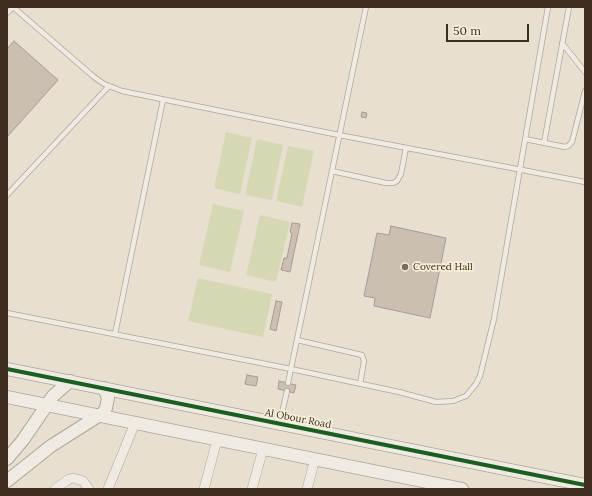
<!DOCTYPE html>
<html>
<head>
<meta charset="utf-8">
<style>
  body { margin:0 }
  #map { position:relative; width:592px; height:496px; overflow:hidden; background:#e7e0d1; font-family:Lora,serif }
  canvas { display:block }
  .frame { position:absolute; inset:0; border:8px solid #3d2e20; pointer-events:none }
  .scale { position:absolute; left:446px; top:24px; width:83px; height:18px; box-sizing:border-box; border:2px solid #3d2e20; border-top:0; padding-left:5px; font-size:12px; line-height:14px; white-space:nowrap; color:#3d2e20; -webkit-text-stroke:3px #f7eed8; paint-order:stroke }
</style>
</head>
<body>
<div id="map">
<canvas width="592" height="496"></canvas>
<div class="frame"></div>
<div class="scale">50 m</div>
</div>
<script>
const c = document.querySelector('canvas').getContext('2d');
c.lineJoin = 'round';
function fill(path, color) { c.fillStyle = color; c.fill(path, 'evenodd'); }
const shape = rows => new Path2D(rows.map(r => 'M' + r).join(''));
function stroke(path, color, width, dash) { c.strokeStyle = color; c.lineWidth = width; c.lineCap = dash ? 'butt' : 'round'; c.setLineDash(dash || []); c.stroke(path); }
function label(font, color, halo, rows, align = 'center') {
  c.font = font + ' Lora,serif'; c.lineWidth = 3.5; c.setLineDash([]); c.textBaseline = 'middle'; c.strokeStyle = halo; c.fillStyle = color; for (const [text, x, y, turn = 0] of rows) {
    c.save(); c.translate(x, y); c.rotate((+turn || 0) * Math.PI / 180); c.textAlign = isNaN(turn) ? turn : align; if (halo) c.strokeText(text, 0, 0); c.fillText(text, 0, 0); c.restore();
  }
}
const green = shape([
  [226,132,252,138,240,194,214,188],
  [257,139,283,145,272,200,245,195],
  [288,146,314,151,302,207,276,201],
  [213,204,244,211,230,272,199,265],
  [260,215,290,222,276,282,246,275],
  [198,278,272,294,263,337,188,321]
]);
const building = shape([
  [14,41,58,80,7,137,7,49,14,41],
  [362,112,367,113,366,118,361,117,362,112],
  [292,223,300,224,290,272,281,270,284,258,287,258,292,233,290,232,292,223],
  [391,226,446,238,430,318,374,306,375,298,364,296,377,233,389,235,391,226],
  [276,301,282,302,276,331,270,329,276,301],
  [247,375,258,377,256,386,245,384,247,375],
  [279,381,296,385,294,393,278,389,279,381]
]);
const service = shape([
  [13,7,94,77,104,84,122,91,339,135,585,182],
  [7,13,13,7],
  [562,43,585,72],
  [525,139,565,147,568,146,572,142,585,91],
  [544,143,569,7],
  [332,171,386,183,393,183,397,181,401,174,406,148],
  [7,195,109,86],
  [7,313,291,369,399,392,436,402,453,401,466,396,476,384,480,376,494,319,548,7],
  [115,334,163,100],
  [297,340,362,355,364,361,360,384],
  [288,383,366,7],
  [280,422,287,391]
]);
const minor = shape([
  [55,489,69,479,73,478,83,481,89,489],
  [108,489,135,423],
  [204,489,217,440],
  [252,489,263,449],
  [307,489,315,459]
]);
const tertiary = shape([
  [7,369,585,485],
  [7,397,462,489],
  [7,459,23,440,53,396,70,381],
  [7,481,51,446,103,413,106,408,108,398,104,388]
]);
const cycleway = shape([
  [7,369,585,485]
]);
const markers = [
  [405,267,4,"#786c5e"]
];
const poiNames = [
  ["Covered Hall",413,267]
];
const streetNames = [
  ["Al Obour Road",298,419,11]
];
fill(green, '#d6d7b3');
fill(building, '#cbbfb2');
stroke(building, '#a89c90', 1);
stroke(service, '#ada599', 6);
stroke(minor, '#ada599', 10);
stroke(tertiary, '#ada599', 14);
stroke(service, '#efebe3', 4.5);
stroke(minor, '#efebe3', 9);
stroke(tertiary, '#efebe3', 12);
stroke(cycleway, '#1b5e20', 4);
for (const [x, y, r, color] of markers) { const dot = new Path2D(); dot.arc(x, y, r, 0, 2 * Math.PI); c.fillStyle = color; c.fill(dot); stroke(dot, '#f7eed8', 1.5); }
label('10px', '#3d2e20', '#f7eed8', poiNames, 'left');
label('10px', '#3d2e20', '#f7eed8', streetNames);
</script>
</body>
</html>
